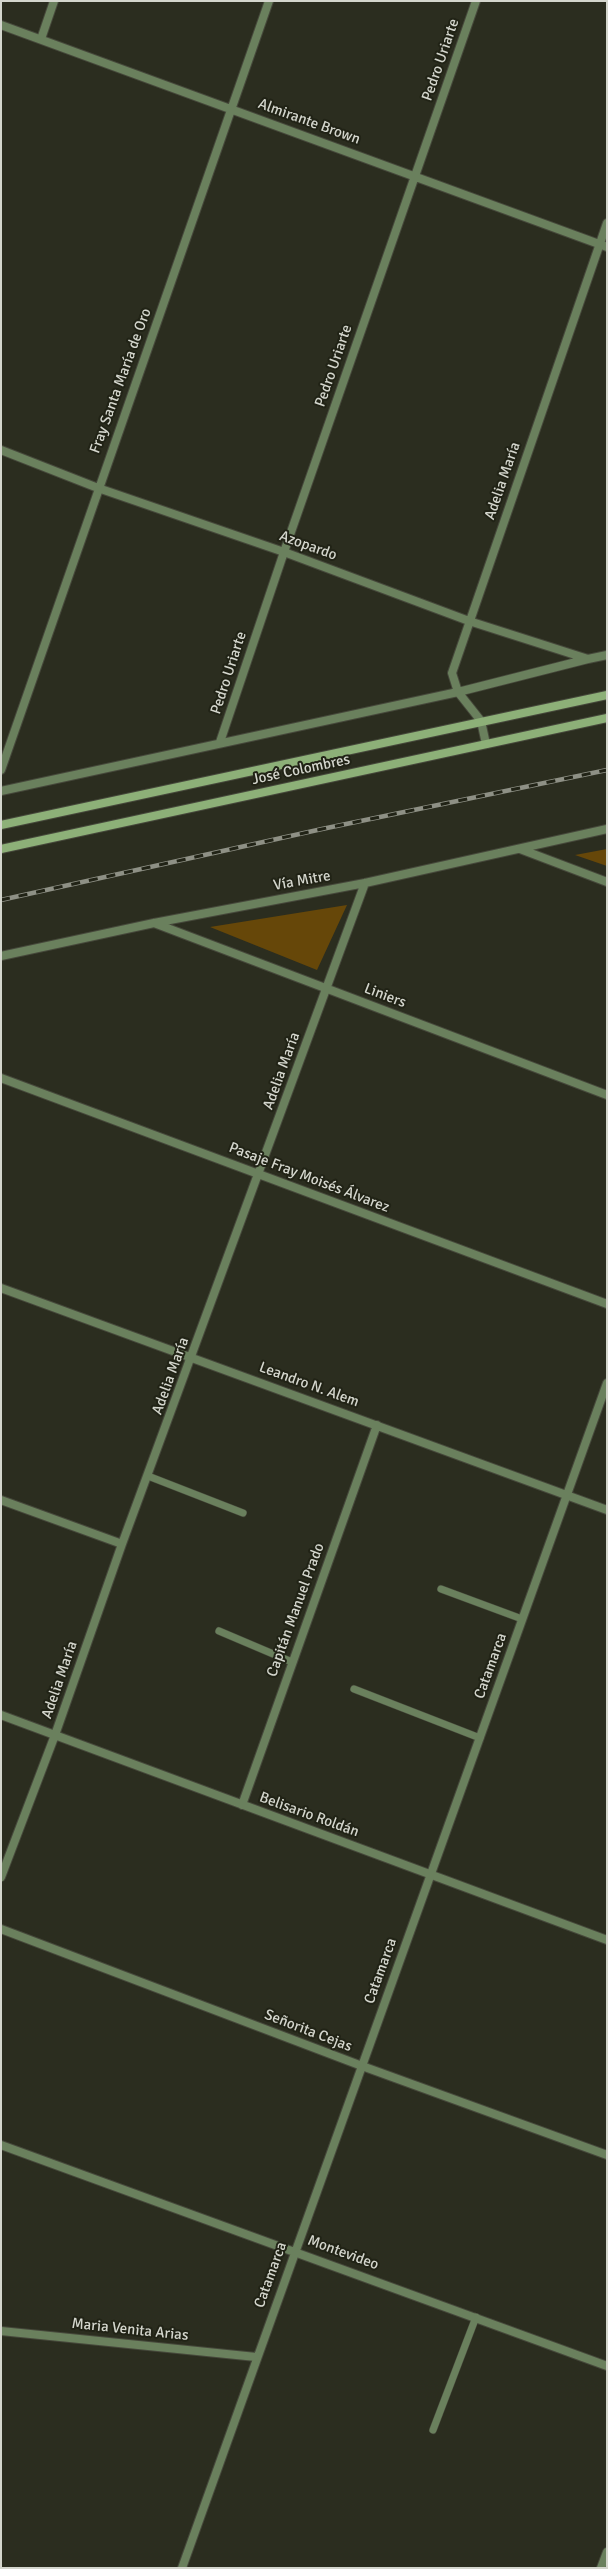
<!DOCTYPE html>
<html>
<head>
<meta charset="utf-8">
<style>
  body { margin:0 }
  #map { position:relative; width:608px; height:2569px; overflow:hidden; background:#2b2d1f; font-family:Signika,sans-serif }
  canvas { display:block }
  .frame { position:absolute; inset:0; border:2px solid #d4d6cd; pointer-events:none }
</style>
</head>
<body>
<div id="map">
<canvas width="608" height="2569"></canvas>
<div class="frame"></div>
</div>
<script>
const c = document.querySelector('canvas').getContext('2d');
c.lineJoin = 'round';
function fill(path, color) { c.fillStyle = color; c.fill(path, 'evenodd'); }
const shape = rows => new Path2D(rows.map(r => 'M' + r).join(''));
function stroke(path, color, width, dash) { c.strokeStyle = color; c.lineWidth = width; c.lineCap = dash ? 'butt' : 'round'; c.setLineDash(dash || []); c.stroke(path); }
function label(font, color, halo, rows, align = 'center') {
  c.font = font + ' Signika,sans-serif'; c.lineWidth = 4; c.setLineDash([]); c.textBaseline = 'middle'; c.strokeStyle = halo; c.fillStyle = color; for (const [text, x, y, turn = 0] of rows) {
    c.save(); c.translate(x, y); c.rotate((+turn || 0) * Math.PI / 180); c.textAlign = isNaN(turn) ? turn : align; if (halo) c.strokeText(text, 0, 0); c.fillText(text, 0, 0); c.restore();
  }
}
const green = shape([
  [607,849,607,866,575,855],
  [347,905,317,970,210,927]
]);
const service = shape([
  [148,1476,243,1513],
  [441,1589,522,1619],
  [219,1631,292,1662],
  [354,1689,480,1738],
  [433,2430,476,2317]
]);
const minor = shape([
  [1,25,607,247],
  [41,39,54,1],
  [1,450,98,488,284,552,469,621,588,659,607,655],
  [220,742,284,552,476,1],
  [486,744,481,721,458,692,452,673,607,223],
  [1,770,269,1],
  [1,791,458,692,588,659],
  [520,849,607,882],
  [154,923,607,1095],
  [1,956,154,923,365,883,607,829],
  [1,1078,607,1304],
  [1,1288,607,1510],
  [1,1500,122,1544],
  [1,1715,607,1940],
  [242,1805,377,1425],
  [1,1877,55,1735,122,1544,365,883],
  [1,1929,362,2066,607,2155],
  [1,2145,607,2366],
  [1,2331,256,2357],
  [182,2568,607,1383],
  [601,2568,607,2552]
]);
const secondary = shape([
  [1,825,607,695],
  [1,849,607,718]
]);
const rail = shape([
  [1,900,322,829,607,770]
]);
const streetNames = [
  ["Pedro Uriarte",441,60,-71],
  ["Almirante Brown",309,122,20],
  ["Pedro Uriarte",334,366,-71],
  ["Fray Santa María de Oro",121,381,-70],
  ["Adelia María",503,481,-71],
  ["Azopardo",308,546,20],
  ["Pedro Uriarte",229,673,-72],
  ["José Colombres",301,770,-12],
  ["Vía Mitre",302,881,-10],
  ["Liniers",385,996,21],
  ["Adelia María",282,1071,-70],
  ["Pasaje Fray Moisés Álvarez",309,1178,21],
  ["Adelia María",171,1376,-70],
  ["Leandro N. Alem",309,1385,20],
  ["Capitán Manuel Prado",296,1610,-70],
  ["Catamarca",491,1666,-70],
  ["Adelia María",60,1680,-71],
  ["Belisario Roldán",309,1815,20],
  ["Catamarca",381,1971,-70],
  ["Señorita Cejas",308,2031,21],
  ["Montevideo",343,2253,20],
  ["Catamarca",271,2275,-70],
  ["Maria Venita Arias",130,2330,6]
];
fill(green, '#664709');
stroke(service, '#46483b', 8);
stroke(minor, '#46483b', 10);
stroke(secondary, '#46483b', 10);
stroke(service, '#6a805d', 7);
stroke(minor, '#6a805d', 8);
stroke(secondary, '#8db078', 8);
stroke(rail, '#8e9085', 4.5);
stroke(rail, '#212316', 3, [9]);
label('15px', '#d4d6cd', '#212316', streetNames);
</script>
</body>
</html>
